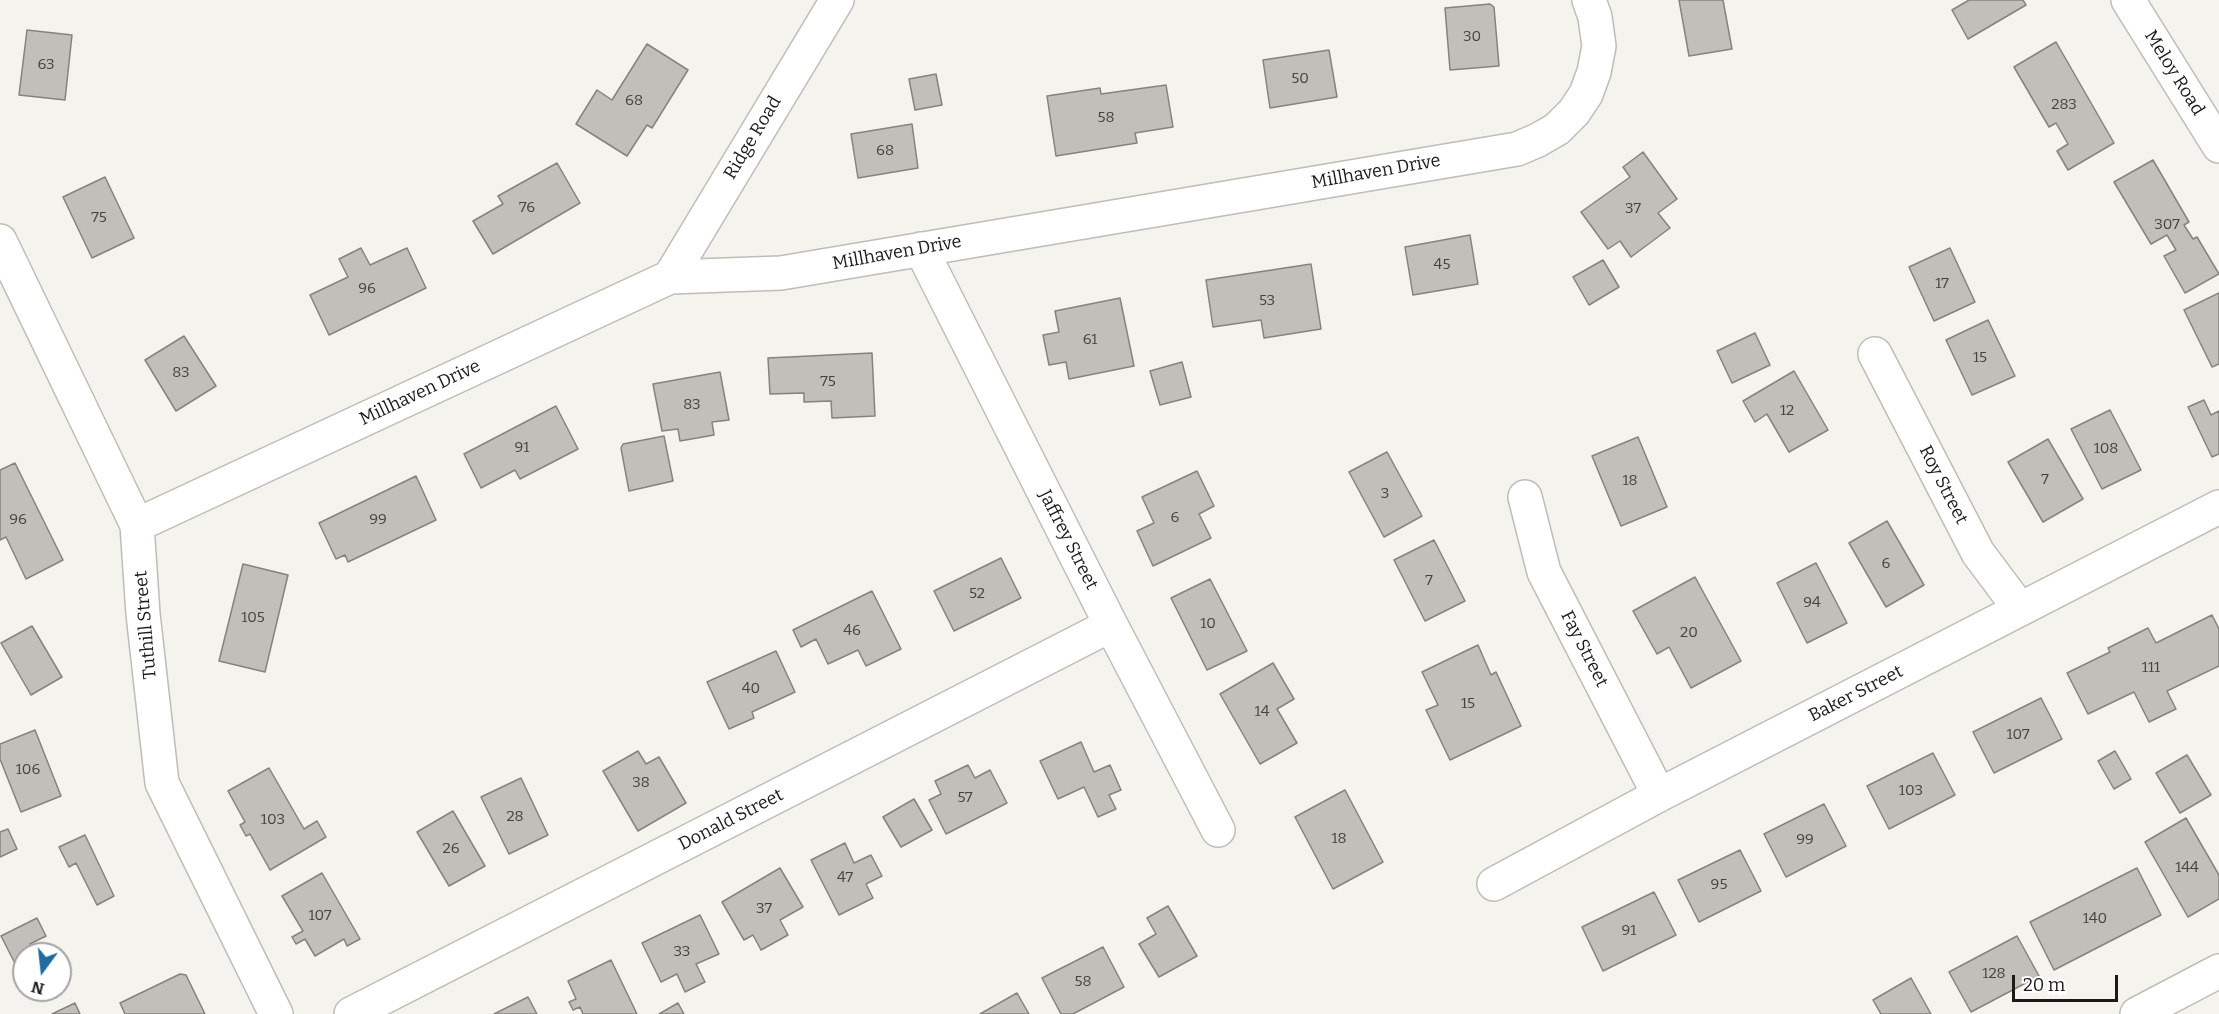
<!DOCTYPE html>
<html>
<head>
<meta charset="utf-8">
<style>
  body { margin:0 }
  #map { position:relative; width:2219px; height:1014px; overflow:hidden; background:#f5f3ee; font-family:Bitter,serif }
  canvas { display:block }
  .north { position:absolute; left:12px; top:942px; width:60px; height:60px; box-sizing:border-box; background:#fff; border:2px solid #a4a3a3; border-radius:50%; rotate:195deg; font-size:16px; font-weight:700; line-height:24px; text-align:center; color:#1b1a18 }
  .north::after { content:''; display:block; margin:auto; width:21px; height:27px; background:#236b9f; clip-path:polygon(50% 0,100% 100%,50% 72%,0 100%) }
  .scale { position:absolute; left:2012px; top:975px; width:106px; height:27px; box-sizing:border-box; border:3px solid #1b1a18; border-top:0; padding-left:8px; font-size:18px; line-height:21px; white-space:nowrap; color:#1b1a18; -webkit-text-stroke:4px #fff; paint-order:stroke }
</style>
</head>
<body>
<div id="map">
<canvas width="2219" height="1014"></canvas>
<div class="north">N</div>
<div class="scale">20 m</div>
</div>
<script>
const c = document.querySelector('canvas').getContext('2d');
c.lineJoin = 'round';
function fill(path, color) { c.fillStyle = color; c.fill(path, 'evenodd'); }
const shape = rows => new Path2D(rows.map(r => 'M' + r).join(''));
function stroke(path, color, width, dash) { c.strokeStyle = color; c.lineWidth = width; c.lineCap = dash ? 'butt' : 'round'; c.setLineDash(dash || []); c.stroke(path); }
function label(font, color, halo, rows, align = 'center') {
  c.font = font + ' Bitter,serif'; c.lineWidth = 4.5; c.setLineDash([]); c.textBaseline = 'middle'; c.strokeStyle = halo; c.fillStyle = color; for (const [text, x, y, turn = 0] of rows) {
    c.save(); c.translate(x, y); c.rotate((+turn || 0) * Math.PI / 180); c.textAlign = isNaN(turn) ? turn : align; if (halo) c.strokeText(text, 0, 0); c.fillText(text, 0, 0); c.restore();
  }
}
const building = shape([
  [1679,0,1723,0,1732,49,1689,56,1679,0],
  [1969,0,2023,0,2026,5,1968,39,1952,10,1969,0],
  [1490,4,1494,7,1499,66,1450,70,1445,8,1490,4],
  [27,30,72,35,65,100,19,95,27,30],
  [2056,42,2114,143,2068,170,2057,151,2068,144,2056,123,2049,127,2014,67,2056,42],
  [647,44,688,70,652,128,647,125,627,156,576,124,597,90,612,100,647,44],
  [1329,50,1337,97,1270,108,1263,60,1329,50],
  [936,74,942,105,915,110,909,79,936,74],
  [1166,85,1173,127,1135,133,1137,143,1056,156,1047,96,1100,88,1101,94,1166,85],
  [912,124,918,168,858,178,851,134,912,124],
  [1643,152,1677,199,1658,213,1670,228,1631,257,1620,241,1608,249,1581,212,1630,177,1623,167,1643,152],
  [2153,160,2189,222,2184,225,2193,239,2197,237,2219,274,2185,293,2164,256,2176,250,2167,235,2151,244,2114,182,2153,160],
  [557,163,580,203,493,254,473,221,503,204,498,196,557,163],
  [105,177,134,238,92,258,63,197,105,177],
  [1470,235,1478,284,1413,295,1405,247,1470,235],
  [361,248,370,265,407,248,426,288,329,335,310,295,348,277,339,259,361,248],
  [1950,248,1975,302,1934,321,1909,267,1950,248],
  [1603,260,1619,287,1589,305,1573,277,1603,260],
  [1311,264,1321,329,1264,338,1261,320,1213,327,1206,280,1311,264],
  [2219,293,2219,364,2212,367,2184,310,2219,293],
  [1120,298,1134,366,1069,379,1066,362,1049,365,1043,335,1059,332,1055,311,1120,298],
  [1988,320,2015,376,1972,395,1946,340,1988,320],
  [1755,333,1770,365,1732,383,1717,351,1755,333],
  [184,336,216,386,176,411,145,360,184,336],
  [872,353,875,416,832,418,831,401,804,402,804,393,770,394,768,358,872,353],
  [1182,362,1191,397,1160,405,1150,371,1182,362],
  [1794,371,1828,430,1789,452,1767,414,1755,422,1743,401,1794,371],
  [720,372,729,420,712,422,714,435,680,441,678,429,662,431,653,384,720,372],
  [2204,400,2211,415,2219,411,2219,454,2212,457,2188,407,2204,400],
  [556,406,578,449,520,479,515,470,481,488,464,454,556,406],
  [2110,410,2141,470,2102,489,2071,429,2110,410],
  [664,436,673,481,629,491,621,448,623,444,664,436],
  [1638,437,1667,507,1621,526,1592,456,1638,437],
  [2048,439,2083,499,2043,522,2008,462,2048,439],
  [1387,452,1422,516,1384,537,1349,472,1387,452],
  [15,463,63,560,26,579,6,537,0,540,0,470,15,463],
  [1197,471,1214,506,1199,514,1211,538,1153,566,1137,531,1154,523,1142,497,1197,471],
  [416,476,436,520,348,562,345,555,336,559,319,523,416,476],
  [1887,521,1924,585,1886,607,1849,543,1887,521],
  [1434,540,1465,601,1425,621,1394,560,1434,540],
  [1001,558,1021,598,954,631,934,591,1001,558],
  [1816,563,1847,623,1807,643,1777,583,1816,563],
  [243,564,288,575,265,672,219,661,243,564],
  [1695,577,1741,661,1691,688,1669,647,1657,654,1633,611,1695,577],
  [1210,579,1247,651,1207,670,1171,598,1210,579],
  [872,591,901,649,866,666,858,650,828,664,816,639,801,647,793,630,872,591],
  [2212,615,2219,629,2219,666,2167,691,2176,709,2149,722,2134,692,2088,714,2067,673,2110,652,2108,648,2148,628,2156,643,2212,615],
  [32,626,62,677,31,695,1,643,32,626],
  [1478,645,1491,675,1496,672,1521,726,1450,760,1426,710,1438,705,1422,672,1478,645],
  [776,651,795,692,752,712,754,718,729,729,707,682,776,651],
  [1273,663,1294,699,1277,709,1297,743,1260,764,1220,694,1273,663],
  [2041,698,2062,739,1994,773,1973,732,2041,698],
  [35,730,61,796,21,812,0,759,0,744,35,730],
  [1081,742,1094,772,1110,765,1121,790,1109,795,1116,809,1098,817,1084,787,1058,799,1040,761,1081,742],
  [638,751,646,764,659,757,686,803,638,831,603,771,638,751],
  [2115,751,2131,779,2114,789,2098,761,2115,751],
  [1933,753,1955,795,1889,829,1867,786,1933,753],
  [2187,755,2211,795,2180,813,2156,773,2187,755],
  [968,765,975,778,990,770,1007,803,946,834,929,800,941,794,935,781,968,765],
  [269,768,304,829,317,821,326,837,270,870,250,834,246,836,240,825,245,822,228,791,269,768],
  [521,778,548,835,509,854,481,797,521,778],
  [1345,790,1383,862,1333,889,1295,817,1345,790],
  [914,799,932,830,901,847,883,817,914,799],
  [1824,804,1846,846,1786,877,1764,834,1824,804],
  [453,811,485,866,449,886,417,832,453,811],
  [2186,818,2219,875,2219,899,2188,917,2145,842,2186,818],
  [8,829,17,849,0,857,0,832,8,829],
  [85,835,114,896,97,905,76,863,69,867,59,847,85,835],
  [845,843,854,863,871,855,882,876,866,884,873,898,839,915,811,860,845,843],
  [1740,850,1761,891,1699,922,1678,880,1740,850],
  [780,868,803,907,780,920,788,935,761,950,753,935,744,940,722,902,780,868],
  [2137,868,2161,915,2054,970,2030,922,2137,868],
  [322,873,360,939,347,946,344,939,315,956,305,939,296,944,292,937,303,931,282,896,322,873],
  [1654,892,1676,935,1603,971,1582,927,1654,892],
  [1168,906,1197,956,1159,977,1139,944,1156,934,1147,918,1168,906],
  [700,915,719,954,696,964,705,982,685,992,677,974,661,982,642,943,700,915],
  [37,918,46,936,30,944,35,954,24,954,23,979,1,936,37,918],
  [2017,936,2039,976,1971,1012,1949,972,2017,936],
  [1103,947,1124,987,1073,1014,1061,1014,1042,978,1103,947],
  [611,960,637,1014,583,1014,580,1007,573,1010,569,1002,576,999,568,981,611,960],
  [180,974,186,975,205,1014,125,1014,120,1003,180,974],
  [1911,978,1931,1014,1881,1014,1873,1000,1911,978],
  [1017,993,1029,1014,980,1014,1017,993],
  [528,997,537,1014,494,1014,528,997],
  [75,1003,80,1014,52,1014,75,1003],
  [678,1003,684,1014,659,1014,678,1003]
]);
const street = shape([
  [0,241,137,525,143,614,162,783,276,1014],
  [921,249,1111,625,1218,830],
  [670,277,837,0],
  [1875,354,1978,553,2020,609],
  [1525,497,1544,572,1659,795],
  [137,525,670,277,781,273,1517,149,1538,140,1557,129,1574,112,1586,94,1594,72,1599,46,1595,17,1589,0],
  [1494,884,1659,795,2219,507],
  [351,1014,1111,625],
  [2137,1014,2219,971]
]);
const secondary = shape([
  [2128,0,2219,146]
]);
const numberNames = [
  ["30",1472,37],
  ["63",46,65],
  ["50",1300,79],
  ["68",634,101],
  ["283",2064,105],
  ["58",1106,118],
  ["68",885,151],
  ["76",527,208],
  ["37",1633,209],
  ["75",99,218],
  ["307",2167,225],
  ["45",1442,265],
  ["17",1942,284],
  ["96",367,289],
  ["53",1267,301],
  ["61",1090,340],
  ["15",1980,358],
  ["83",181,373],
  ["75",828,382],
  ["83",692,405],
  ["12",1787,411],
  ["91",522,448],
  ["108",2106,449],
  ["7",2045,480],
  ["18",1630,481],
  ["3",1385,494],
  ["6",1175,518],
  ["96",18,520],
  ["99",378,520],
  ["6",1886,564],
  ["7",1429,581],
  ["52",977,594],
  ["94",1812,603],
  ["105",253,618],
  ["10",1208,624],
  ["46",852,631],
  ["20",1689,633],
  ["111",2151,668],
  ["40",751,689],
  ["15",1468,704],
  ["14",1262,712],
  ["107",2018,735],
  ["106",28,770],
  ["38",641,783],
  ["103",1911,791],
  ["57",965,798],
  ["28",515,817],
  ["103",273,820],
  ["18",1339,839],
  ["99",1805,840],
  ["26",451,849],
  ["144",2187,868],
  ["47",845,878],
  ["95",1719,885],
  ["37",764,909],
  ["107",320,916],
  ["140",2095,919],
  ["91",1629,931],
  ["33",682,952],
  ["128",1994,974],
  ["58",1083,982]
];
const streetNames = [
  ["Meloy Road",2174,73,58],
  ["Ridge Road",753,138,-59],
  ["Millhaven Drive",1376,172,-10],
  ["Millhaven Drive",897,253,-10],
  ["Millhaven Drive",420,393,-25],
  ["Roy Street",1943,485,63],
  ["Jaffrey Street",1068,540,63],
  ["Tuthill Street",146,625,-95],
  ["Fay Street",1584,649,63],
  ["Baker Street",1856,694,-27],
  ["Donald Street",731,820,-27]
];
fill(building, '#c2beba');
stroke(building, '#86827f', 1.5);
stroke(street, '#bfbdb8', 36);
stroke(secondary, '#bfbdb8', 36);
stroke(street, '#fff', 33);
stroke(secondary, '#fff', 33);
label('15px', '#454340', null, numberNames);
label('18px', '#1b1a18', '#fff', streetNames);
</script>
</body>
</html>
